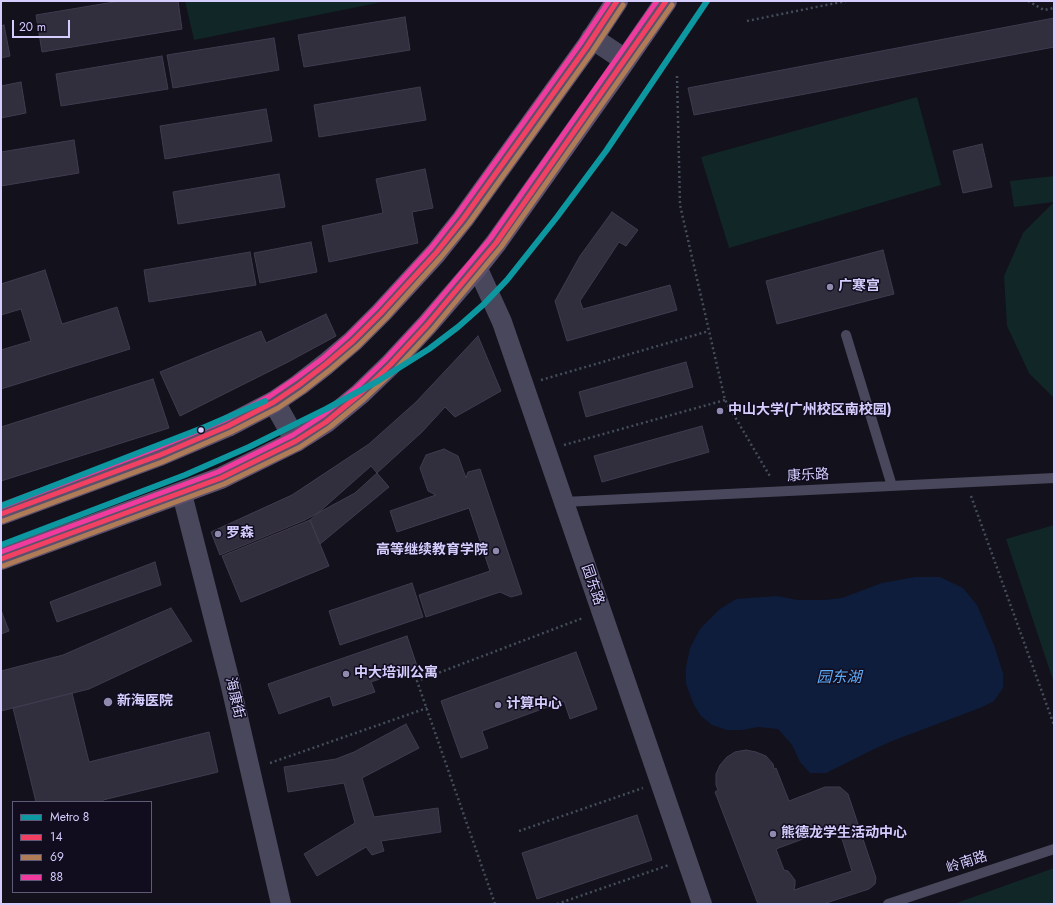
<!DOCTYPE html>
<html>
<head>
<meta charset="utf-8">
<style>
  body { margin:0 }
  #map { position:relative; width:1055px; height:905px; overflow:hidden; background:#13111b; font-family:Jost,sans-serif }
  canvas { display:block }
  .frame { position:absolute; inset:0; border:2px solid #d4cdfd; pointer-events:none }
  .legend { position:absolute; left:12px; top:801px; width:140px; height:92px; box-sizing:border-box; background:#110d1f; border:1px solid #5f5a78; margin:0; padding:5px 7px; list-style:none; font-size:12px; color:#d4cdfd }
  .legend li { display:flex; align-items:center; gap:8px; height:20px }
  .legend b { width:20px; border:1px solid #5f5a78 }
  .scale { position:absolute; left:12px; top:20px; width:58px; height:18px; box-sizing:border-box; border:2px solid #d4cdfd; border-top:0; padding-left:5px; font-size:12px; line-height:14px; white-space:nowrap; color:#d4cdfd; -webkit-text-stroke:3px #110d1f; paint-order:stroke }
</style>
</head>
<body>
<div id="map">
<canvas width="1055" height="905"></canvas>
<div class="frame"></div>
<ul class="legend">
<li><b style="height:5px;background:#0d97a0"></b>Metro 8</li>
<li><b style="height:5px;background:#f24062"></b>14</li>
<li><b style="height:5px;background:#b07c57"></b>69</li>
<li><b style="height:5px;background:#f13a9d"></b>88</li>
</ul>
<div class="scale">20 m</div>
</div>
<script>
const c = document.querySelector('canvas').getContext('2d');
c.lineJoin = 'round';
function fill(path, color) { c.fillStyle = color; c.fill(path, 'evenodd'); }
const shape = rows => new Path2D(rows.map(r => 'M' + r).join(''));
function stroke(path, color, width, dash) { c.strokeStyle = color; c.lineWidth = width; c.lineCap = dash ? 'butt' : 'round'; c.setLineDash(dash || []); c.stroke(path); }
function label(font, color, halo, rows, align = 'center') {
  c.font = font + ' Jost,"Noto Sans SC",sans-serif'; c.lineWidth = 3; c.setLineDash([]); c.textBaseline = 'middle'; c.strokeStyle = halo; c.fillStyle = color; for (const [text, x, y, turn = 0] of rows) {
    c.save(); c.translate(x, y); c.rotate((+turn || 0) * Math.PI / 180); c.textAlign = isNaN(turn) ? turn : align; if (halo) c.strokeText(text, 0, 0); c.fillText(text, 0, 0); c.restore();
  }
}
const green = shape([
  [185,1,387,1,194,40],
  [917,97,941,185,729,248,701,157],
  [1054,176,1054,202,1014,207,1010,181],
  [1054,202,1054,398,1029,373,1007,326,1004,276,1023,233],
  [1054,525,1054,683,1006,539],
  [1054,868,1054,904,954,904]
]);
const water = shape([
  [915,577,940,577,963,588,977,605,994,645,1003,673,1003,688,994,701,980,708,892,741,868,752,826,773,810,773,800,762,792,745,778,729,758,727,742,730,727,730,712,725,701,716,694,705,686,684,686,667,690,648,700,629,720,609,736,599,777,596,798,600,824,600,842,598,882,583]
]);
const building = shape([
  [120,1,178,1,182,29,42,52,36,15,120,1],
  [405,17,410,50,304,67,298,35,405,17],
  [1054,18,1054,47,694,115,688,88,1054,18],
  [4,25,10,56,1,58,1,26,4,25],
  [274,38,279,70,173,88,167,55,274,38],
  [162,56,168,89,61,106,56,74,162,56],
  [21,82,26,113,1,118,1,86,21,82],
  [420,87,426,120,319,137,314,105,420,87],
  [266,109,272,141,165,159,160,126,266,109],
  [74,140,79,173,1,186,1,152,74,140],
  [982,144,992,187,963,193,953,151,982,144],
  [425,169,433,208,412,212,418,243,329,262,322,226,383,213,376,179,425,169],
  [279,174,285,207,178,224,173,192,279,174],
  [612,212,638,230,626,246,619,242,580,301,583,309,670,285,677,310,567,341,555,301,580,256,612,212],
  [311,242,317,272,260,283,254,253,311,242],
  [883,250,894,294,777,324,766,281,883,250],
  [250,252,256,285,149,302,144,270,250,252],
  [45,270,62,324,117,307,130,349,1,389,1,350,31,341,21,309,1,315,1,284,45,270],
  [326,314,336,336,288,362,180,416,160,372,261,331,266,343,326,314],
  [478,336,501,391,455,417,445,407,422,432,355,493,305,520,220,555,211,532,292,495,369,444,416,402,478,336],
  [686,362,693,387,586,417,579,392,686,362],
  [153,379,169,428,1,481,1,427,153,379],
  [702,426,709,452,602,482,594,456,702,426],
  [444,449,458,456,466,478,468,472,480,469,522,594,511,597,500,592,426,617,419,595,490,571,469,508,397,532,390,511,436,495,428,491,420,468,426,455,444,449],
  [371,466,389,487,320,544,310,520,371,466],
  [310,520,329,566,241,602,222,556,310,520],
  [155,562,161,585,57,622,50,602,155,562],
  [412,583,423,617,340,645,329,611,412,583],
  [171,608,192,641,89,689,1,711,1,671,63,655,171,608],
  [1,610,9,631,1,634,1,610],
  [407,636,417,666,371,682,375,692,333,706,330,696,279,714,268,684,407,636],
  [576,652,597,709,570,719,564,701,482,731,488,748,461,758,441,701,576,652],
  [72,693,89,762,209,732,218,772,103,800,103,802,36,802,13,708,72,693],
  [406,724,419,748,362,778,374,817,438,808,441,832,381,841,384,851,372,855,366,847,317,876,304,854,355,823,344,783,288,792,284,767,336,759,354,752,406,724],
  [746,750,756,752,766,756,773,764,774,769,776,768,789,801,825,787,840,787,848,794,876,878,875,884,869,889,823,904,758,904,715,792,718,790,716,785,716,774,720,765,727,757,735,752,746,750],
  [838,826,852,871,794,890,795,885,795,880,788,871,784,870,776,849,838,826],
  [637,815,652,860,537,899,522,853,637,815]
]);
const path = shape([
  [1028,1,1044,10,1054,8],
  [747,21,846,1],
  [677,76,680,205,709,331,725,400,771,478],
  [541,380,709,331],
  [564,445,725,400],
  [971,496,1054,725],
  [270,763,427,708],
  [519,831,643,788],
  [495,904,417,681,583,618],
  [557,904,669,865]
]);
const service = shape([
  [846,335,892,486],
  [564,502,1054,478],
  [888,904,1054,849]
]);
const minor = shape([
  [477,267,502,322,702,904],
  [182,494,229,678,281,904]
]);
const tertiary = shape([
  [592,38,625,60],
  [274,402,296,441]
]);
const primary = shape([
  [1,514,160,455,228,426,274,402,299,385,326,364,353,341,381,313,436,253,463,219,586,48,617,1],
  [1,559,221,478,296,441,326,422,360,394,390,365,427,325,477,267,496,243,615,75,666,1]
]);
const bus1 = shape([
  [1,514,160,455,228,426,274,402,299,385,326,364,353,341,381,313,436,253,463,219,586,48,617,1],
  [1,559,221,478,296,441,326,422,360,394,390,365,427,325,496,243,666,1]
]);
const bus2 = shape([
  [3,521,162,462,231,432,278,408,303,391,331,369,358,346,386,318,441,257,469,223,592,52,623,5],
  [3,566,224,484,300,447,330,427,364,399,395,370,432,330,501,247,672,5]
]);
const bus3 = shape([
  [1,507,157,448,225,420,270,396,295,379,322,359,348,336,376,308,431,248,457,215,580,44,609,1],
  [1,552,218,472,293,435,322,416,355,389,385,360,422,320,490,239,657,1]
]);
const metro1 = shape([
  [1,506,205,427,265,401],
  [1,545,185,475,249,447,326,409,378,381,429,349,458,327,484,304,507,280,557,217,606,151,707,1]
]);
const markers = [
  [830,287,4,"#908bae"],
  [720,411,4,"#908bae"],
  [201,430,3.5,"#d4cdfd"],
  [218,534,4,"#908bae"],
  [496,551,4,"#908bae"],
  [346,674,4,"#908bae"],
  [108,702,5,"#908bae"],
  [498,705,4,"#908bae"],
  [773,834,4,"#908bae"]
];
const poiNames = [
  ["广寒宫",838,287],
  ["中山大学(广州校区南校园)",728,411],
  ["罗森",226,534],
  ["高等继续教育学院",488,551,"right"],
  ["中大培训公寓",354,674],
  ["新海医院",117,702],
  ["计算中心",506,705],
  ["熊德龙学生活动中心",781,834]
];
const streetNames = [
  ["康乐路",808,476,-3],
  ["园东路",592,585,71],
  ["海康街",234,698,77],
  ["岭南路",967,863,-18]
];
const waterNames = [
  ["园东湖",839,678]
];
fill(green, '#112627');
fill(water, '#0e1d3c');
fill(building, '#312f3e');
stroke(building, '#403b4f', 1);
stroke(path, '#434e5b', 2.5, [2, 3]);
stroke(service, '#49475c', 10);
stroke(minor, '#49475c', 20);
stroke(tertiary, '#49475c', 22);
stroke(primary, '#5c506d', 22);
stroke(bus1, '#f24062', 5);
stroke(bus2, '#b07c57', 5);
stroke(bus3, '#f13a9d', 5);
stroke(metro1, '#0d97a0', 6);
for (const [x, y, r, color] of markers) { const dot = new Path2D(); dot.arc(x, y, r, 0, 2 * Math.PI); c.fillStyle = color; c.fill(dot); stroke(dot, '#110d1f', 1.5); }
label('bold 14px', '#d4cdfd', '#110d1f', poiNames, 'left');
label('14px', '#d4cdfd', '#110d1f', streetNames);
label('italic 15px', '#5fadfa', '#110d1f', waterNames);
</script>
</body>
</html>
